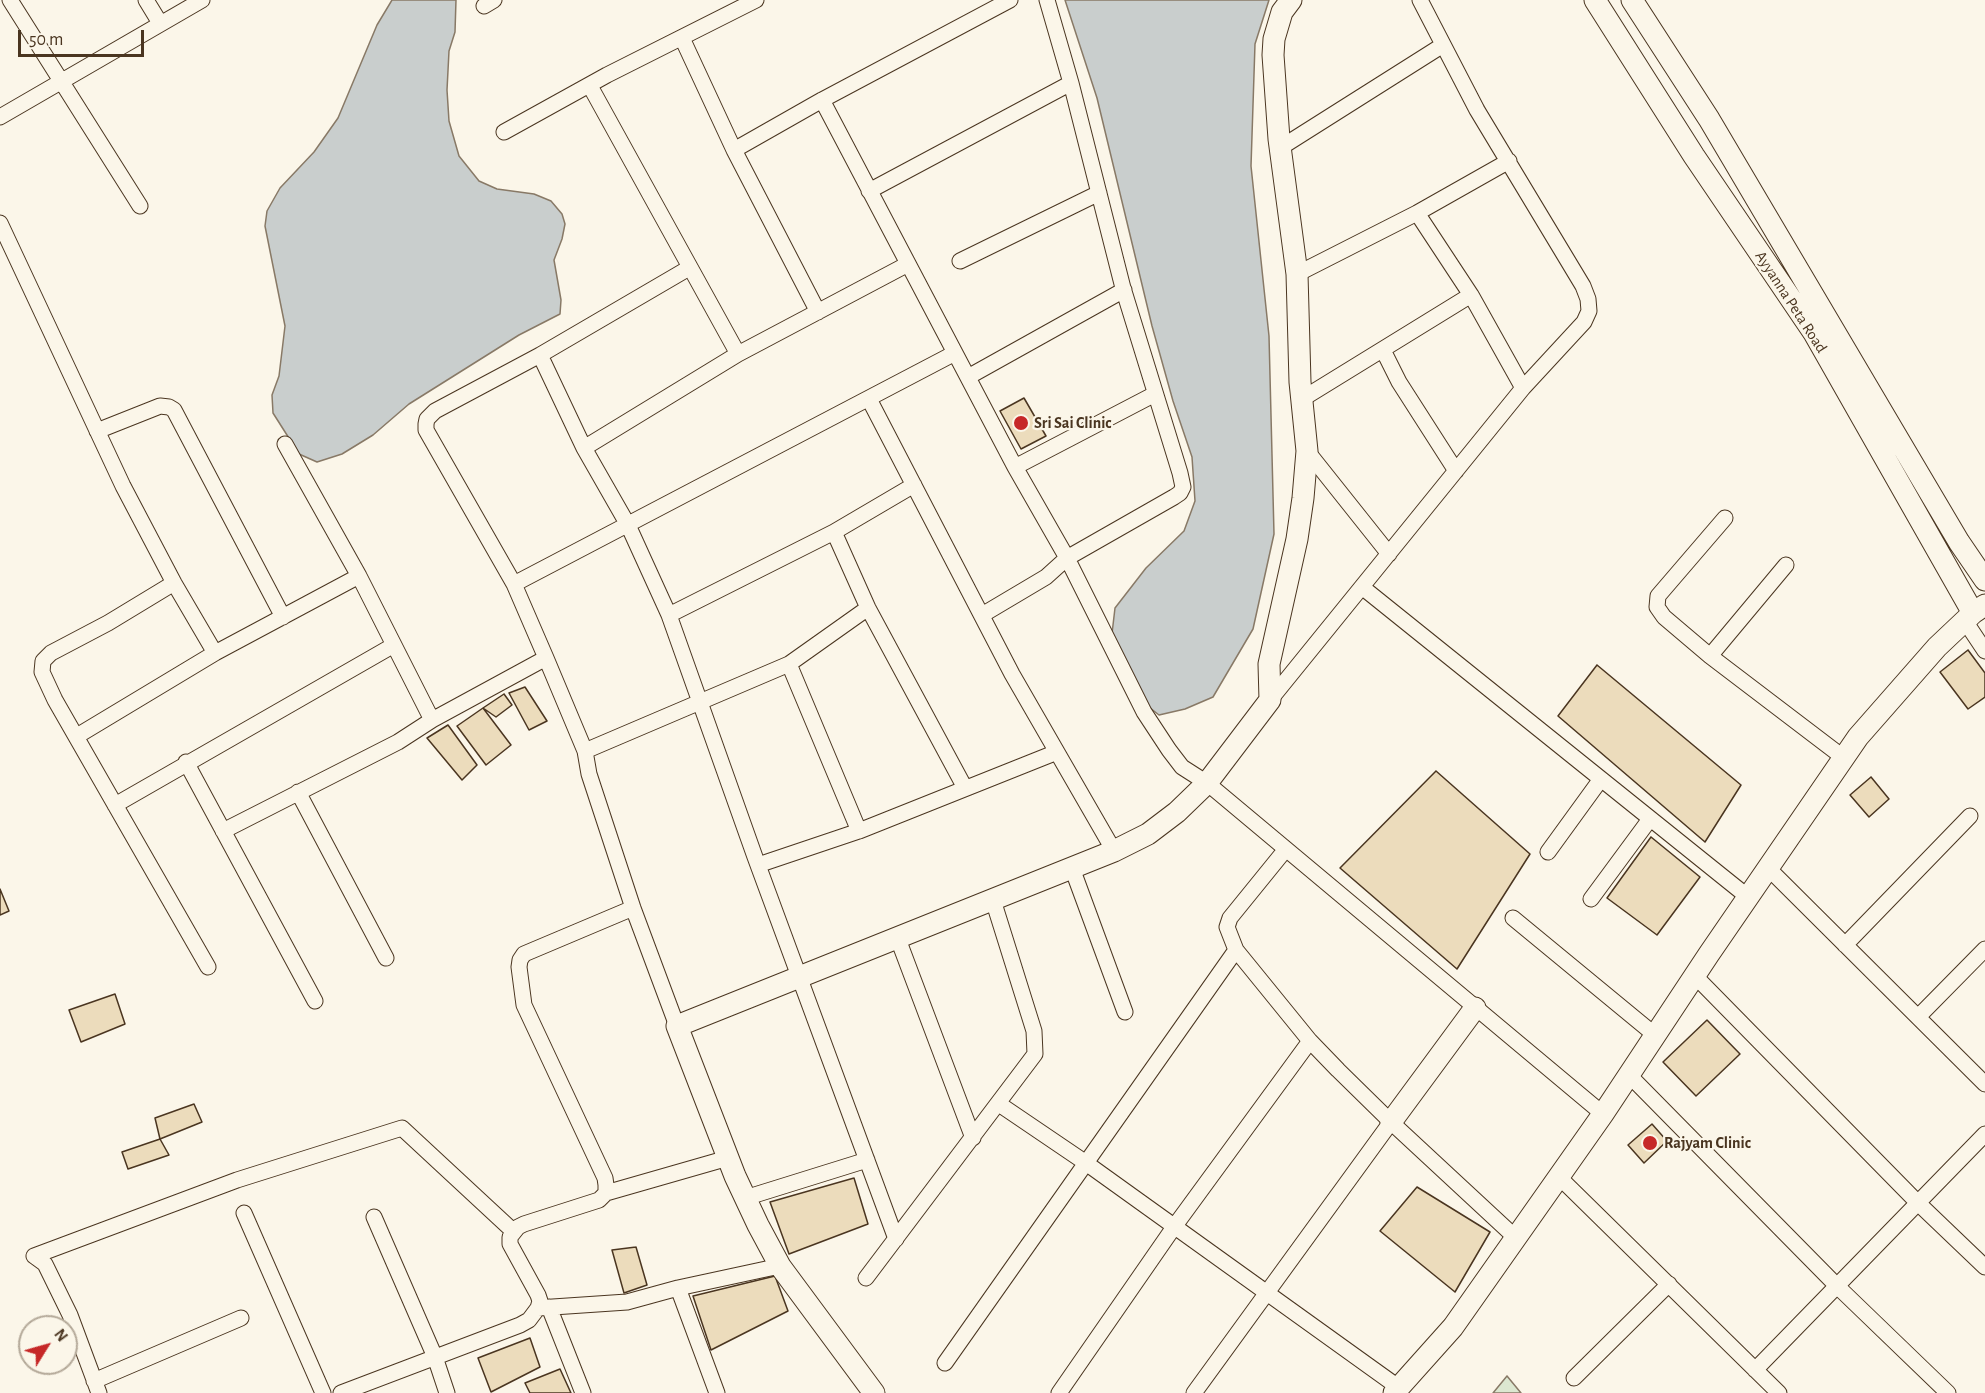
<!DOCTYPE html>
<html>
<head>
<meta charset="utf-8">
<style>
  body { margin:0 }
  #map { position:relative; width:1985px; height:1393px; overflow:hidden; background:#fbf6e9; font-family:"Alegreya Sans",sans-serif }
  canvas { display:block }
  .north { position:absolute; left:18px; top:1315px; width:60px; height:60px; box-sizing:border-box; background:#fbf6e9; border:2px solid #b4a999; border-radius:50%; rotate:53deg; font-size:16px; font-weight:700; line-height:24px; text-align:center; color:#4a3520 }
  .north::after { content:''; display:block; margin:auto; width:21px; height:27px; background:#c62828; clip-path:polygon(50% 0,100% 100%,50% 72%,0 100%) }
  .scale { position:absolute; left:18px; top:30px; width:126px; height:27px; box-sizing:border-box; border:3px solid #4a3520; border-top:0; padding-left:8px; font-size:18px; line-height:21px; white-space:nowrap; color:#4a3520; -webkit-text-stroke:4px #fbf6e9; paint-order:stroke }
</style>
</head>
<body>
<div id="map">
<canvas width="1985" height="1393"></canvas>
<div class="north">N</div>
<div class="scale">50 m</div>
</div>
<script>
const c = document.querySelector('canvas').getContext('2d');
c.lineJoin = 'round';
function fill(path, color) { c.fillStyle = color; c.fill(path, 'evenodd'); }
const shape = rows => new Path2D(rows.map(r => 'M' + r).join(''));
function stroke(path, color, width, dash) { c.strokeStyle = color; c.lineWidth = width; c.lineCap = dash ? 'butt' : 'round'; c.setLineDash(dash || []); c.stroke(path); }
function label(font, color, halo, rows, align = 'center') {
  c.font = font + ' "Alegreya Sans",sans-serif'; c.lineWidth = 4.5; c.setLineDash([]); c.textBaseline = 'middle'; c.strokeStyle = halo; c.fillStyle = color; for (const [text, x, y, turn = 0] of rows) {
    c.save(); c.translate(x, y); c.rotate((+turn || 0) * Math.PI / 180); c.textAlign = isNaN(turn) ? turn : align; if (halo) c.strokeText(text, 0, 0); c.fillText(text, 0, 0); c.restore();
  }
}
const green = shape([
  [1507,1376,1521,1393,1493,1393,1507,1376]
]);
const water = shape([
  [392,0,456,0,455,32,449,51,447,90,449,121,459,156,479,181,497,189,534,194,551,201,562,214,565,224,562,239,554,260,561,300,560,314,519,335,409,404,373,435,342,454,317,462,299,454,273,413,272,395,279,376,285,326,265,226,267,211,280,188,314,152,338,118,377,25,392,0],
  [1065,0,1269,0,1255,44,1251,166,1269,336,1274,534,1253,629,1213,697,1185,709,1159,715,1140,700,1111,642,1115,608,1146,568,1184,531,1195,501,1192,457,1173,401,1152,326,1097,98,1065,0]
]);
const building = shape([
  [1024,398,1046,436,1021,449,1000,411,1024,398],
  [1968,650,1985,673,1985,697,1968,709,1940,672,1968,650],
  [1597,665,1741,785,1705,842,1558,716,1597,665],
  [525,687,547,721,529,730,509,693,525,687],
  [504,694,512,705,496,717,483,708,504,694],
  [483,708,511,745,486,765,457,726,483,708],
  [448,725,477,765,462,780,427,738,448,725],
  [1436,771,1530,854,1457,969,1340,868,1436,771],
  [1871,777,1889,799,1869,817,1850,795,1871,777],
  [1651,837,1700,877,1657,935,1607,898,1651,837],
  [0,889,9,911,0,915,0,889],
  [115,994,125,1024,81,1042,69,1010,115,994],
  [1707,1020,1740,1054,1696,1096,1663,1062,1707,1020],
  [194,1104,202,1122,160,1139,155,1118,194,1104],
  [1652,1124,1667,1141,1644,1163,1628,1145,1652,1124],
  [160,1139,169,1155,128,1169,122,1152,160,1139],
  [854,1178,868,1224,789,1254,770,1202,854,1178],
  [1417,1187,1490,1232,1455,1292,1380,1231,1417,1187],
  [636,1247,647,1285,624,1293,612,1250,636,1247],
  [775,1276,788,1311,711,1350,693,1296,775,1276],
  [530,1338,540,1367,491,1392,478,1358,530,1338],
  [560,1369,571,1393,530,1393,525,1383,560,1369]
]);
const street = shape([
  [10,0,140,206],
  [146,0,160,23],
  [484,6,494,0],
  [682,38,734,150,818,312],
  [590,86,738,354],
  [822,100,1015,467,1067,558,1144,712,1169,750,1182,767,1207,783,1603,1114],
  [0,117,202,0],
  [504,132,607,75,756,0],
  [1280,148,1443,45],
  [734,150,822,100,1010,0],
  [869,191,1071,83],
  [1417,213,1471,295,1523,388],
  [0,223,123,486,174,583,215,653],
  [960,261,1099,193],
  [1297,274,1417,213,1509,161],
  [1383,350,1399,382,1456,471],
  [540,355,584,448,628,525,669,615,755,857,896,1239],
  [968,377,1124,290],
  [869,399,1012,674,1114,851],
  [1302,399,1471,295],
  [97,431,160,406,169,407,174,410,283,617],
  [285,444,359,576,432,720],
  [584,448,738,354,908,264],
  [1307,451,1389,554],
  [1015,467,1155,394],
  [1725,518,1658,596,1657,607,1664,617,1710,656,1844,758],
  [834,532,868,608,965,788],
  [174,583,108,623,51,653,43,661,42,672,55,700,208,967],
  [514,584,955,353],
  [1362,587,1748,897],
  [669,615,834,532,914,485],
  [982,615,1046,577,1067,558,1174,497,1180,493,1183,487,1180,473,1123,288,1071,83,1047,0],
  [1965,621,1985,651],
  [1710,656,1786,565],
  [789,664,859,831],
  [1270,700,1523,388,1584,322,1589,311,1588,299,1583,286,1477,110,1420,0],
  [77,736,215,653,359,576],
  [585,751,789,664,868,608],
  [186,762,315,1001],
  [298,792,386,958],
  [115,805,394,645],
  [223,831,398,742,432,720,546,658],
  [1286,849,1230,918,1227,927,1236,950,1310,1041,1338,1070,1391,1122,1516,1238],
  [1548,852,1601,779],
  [758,865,859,831,1057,752],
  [1072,868,1125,1012],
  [1768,868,1985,1084],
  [1591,899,1650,819],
  [1513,918,1655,1035],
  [898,939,973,1138],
  [1845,945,1970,816],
  [1695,976,1918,1203,1985,1267],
  [1918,1017,1985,949],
  [677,1026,633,908,589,774,585,751,546,658,514,584,426,430,426,424,427,419,435,411,540,355,689,268],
  [1629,1075,1837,1286,1948,1393],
  [999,1104,1086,1163,1398,1387],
  [1559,1177,1779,1393],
  [606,1193,728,1158],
  [745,1198,867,1160],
  [244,1213,323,1393],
  [374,1217,435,1357,447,1393],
  [34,1256,237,1180,402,1128,513,1231],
  [34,1256,45,1264,70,1315,99,1393],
  [866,1278,1035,1054,1034,1031,993,900],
  [678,1288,717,1393],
  [549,1307,583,1393],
  [538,1308,627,1302,678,1288,780,1266],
  [945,1363,1236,950],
  [1755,1370,1985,1134],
  [1574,1378,1669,1284],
  [94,1381,241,1318],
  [341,1393,520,1325,529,1320,538,1308,540,1301,538,1295,510,1244,510,1237,518,1227,524,1224,599,1200,606,1193,606,1185,605,1178,524,1005,519,967,520,960,524,954,633,908],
  [1059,1393,1174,1227,1310,1041],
  [1194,1393,1391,1122]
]);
const secondary = shape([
  [1595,0,1694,156,1814,333,1973,613],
  [1632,0,1709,119,1959,542,1985,580],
  [1391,1122,1475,1008],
  [874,1393,780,1266,758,1225,735,1176,677,1026,1114,851,1148,834,1177,812,1207,783,1270,700,1269,664,1297,539,1303,498,1307,451,1300,382,1297,274,1279,139,1273,55,1274,39,1282,12,1291,0],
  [1394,1393,1453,1327,1603,1114,1709,954,1858,737,1937,647,1973,613,1985,605]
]);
const markers = [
  [1021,423,8,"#c62828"],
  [1650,1143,8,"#c62828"]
];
const streetNames = [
  ["Ayyanna Peta Road",1791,302,57]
];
const poiNames = [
  ["Sri Sai Clinic",1034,423],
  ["Rajyam Clinic",1664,1143]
];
fill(green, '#dce7d0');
stroke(green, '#887966', 1.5);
fill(water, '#c9cecd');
stroke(water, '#887966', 1.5);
fill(building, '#ecdcbc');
stroke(building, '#4a3520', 1.5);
stroke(street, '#4a3520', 17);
stroke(secondary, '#4a3520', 23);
stroke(street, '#fbf6e9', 15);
stroke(secondary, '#fbf6e9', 21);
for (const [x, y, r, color] of markers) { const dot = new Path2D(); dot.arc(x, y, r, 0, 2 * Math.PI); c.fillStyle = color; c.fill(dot); stroke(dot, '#fbf6e9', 2); }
label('16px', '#4a3520', '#fbf6e9', streetNames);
label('bold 16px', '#4a3520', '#fbf6e9', poiNames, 'left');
</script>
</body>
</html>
